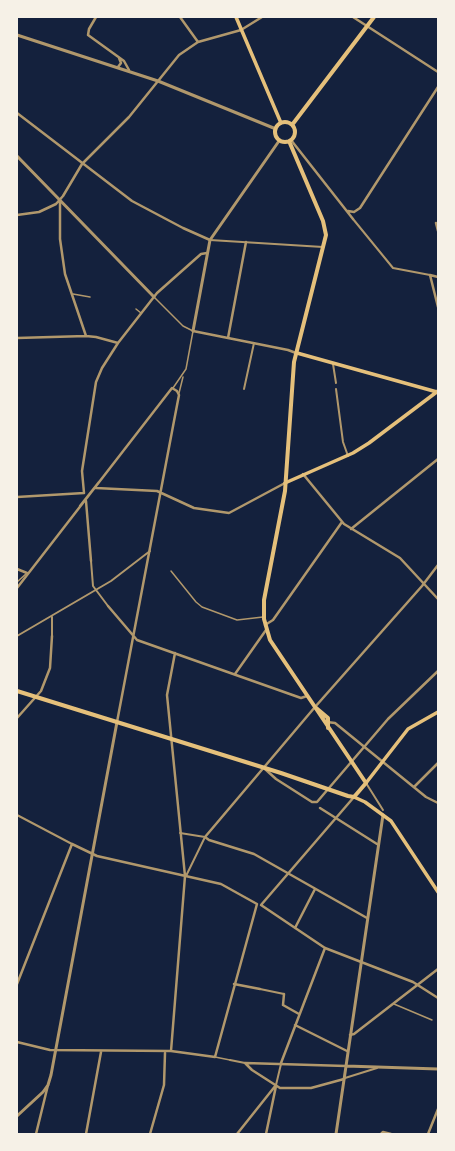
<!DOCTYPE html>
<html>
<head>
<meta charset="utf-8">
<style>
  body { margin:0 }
  #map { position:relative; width:455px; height:1151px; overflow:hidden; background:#14213d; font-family:"Public Sans",sans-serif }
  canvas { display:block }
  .frame { position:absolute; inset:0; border:18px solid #f6f1e7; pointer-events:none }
</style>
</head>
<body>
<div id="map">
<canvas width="455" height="1151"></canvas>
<div class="frame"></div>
</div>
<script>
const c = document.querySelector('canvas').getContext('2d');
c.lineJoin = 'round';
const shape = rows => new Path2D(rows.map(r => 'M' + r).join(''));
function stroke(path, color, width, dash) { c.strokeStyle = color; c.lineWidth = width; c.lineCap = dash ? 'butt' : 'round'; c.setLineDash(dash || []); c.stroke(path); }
const service = shape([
  [73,294,90,297],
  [154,297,183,326,193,331,186,369,173,388],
  [136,309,141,313],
  [179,393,183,377],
  [171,571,196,602,202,607,237,620,263,617],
  [17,582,27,573],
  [394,1004,432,1020],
  [215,1057,230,1060]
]);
const pedestrian = shape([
  [353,219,393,268,430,275],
  [210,240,323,247],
  [333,364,336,383],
  [244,389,254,343],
  [336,389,343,442,348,456],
  [91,561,93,586,108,606],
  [52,617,52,636],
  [17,636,111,581,150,551],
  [366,783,383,810],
  [17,815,72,844],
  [180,833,205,837,186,876],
  [260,989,284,994],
  [230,1060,245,1063],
  [345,1078,377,1068],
  [276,1085,281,1064]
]);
const minor = shape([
  [96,17,89,29,88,35,124,61,129,70],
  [180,17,198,42],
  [353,17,438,72],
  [118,67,121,63,119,58],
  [17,113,132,201,183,228,210,240],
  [291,140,353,219],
  [60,200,60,239,65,274,86,336],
  [348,211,354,212,360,208,438,87],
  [17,215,39,212,56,204,63,196,82,164,129,117,179,55,198,42,241,30,262,17],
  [436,223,438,231],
  [438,277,430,275,438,307],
  [193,331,288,350,296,353],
  [17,338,86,336,96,337,118,343],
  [228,338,246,242],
  [303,474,344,524,400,558,438,599],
  [96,488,157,491,194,508,229,513,285,483],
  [84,493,82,471,96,382,102,368,118,343,157,293,201,254,207,253],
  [17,497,84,493],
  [86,501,91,561],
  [80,506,99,482],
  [351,529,438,459],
  [17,569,27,573],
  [17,588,172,388,177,391,179,395,174,421,117,722],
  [108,606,137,640,301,698,307,696],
  [265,625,273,620,342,522],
  [235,674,266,630],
  [17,718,41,691,50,668,52,636],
  [327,722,335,723,426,797,438,803],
  [265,769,276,779,312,802,317,802,388,719,438,671],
  [414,787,438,763],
  [354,797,261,905,325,948,413,982,438,998],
  [320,808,377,844],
  [367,918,254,854,209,840,205,837,315,707,422,586,438,565],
  [295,928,315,889],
  [17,984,72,844,97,856,221,884,257,904,215,1057,171,1051,50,1050,17,1042],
  [234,984,260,989],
  [284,994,283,1005,299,1014],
  [295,1025,347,1051],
  [350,1035,354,1034,438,969],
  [171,1051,185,876,167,695,175,653],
  [245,1063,252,1070,280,1088,311,1088,344,1079],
  [245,1063,346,1066],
  [281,1063,325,948],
  [36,1134,48,1085],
  [86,1134,101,1052],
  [150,1134,164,1085,165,1053],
  [237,1134,276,1085],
  [266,1134,276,1086],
  [381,1134,383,1132,391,1134],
  [428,1134,438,1109]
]);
const tertiary = shape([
  [17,35,158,81,276,129],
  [17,156,154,297],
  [193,331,210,240,279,141],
  [346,1066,438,1069],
  [17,1116,43,1092,48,1085,51,1075,117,722],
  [336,1134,383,815]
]);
const secondary = shape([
  [236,17,281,123],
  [297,353,437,392],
  [285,483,353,453,369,443,438,391],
  [366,783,408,729,438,712],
  [354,797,365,802,391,821,438,892]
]);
const primary = shape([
  '275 132a10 10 0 1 1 20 0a10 10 0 1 1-20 0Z',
  [292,125,374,17],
  [17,691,281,773,348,796,354,797,366,783,270,640,264,619,264,600,285,491,294,362,326,235,323,221,289,141],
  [315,707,328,718,328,728]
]);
stroke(service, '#b1986c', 1.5);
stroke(pedestrian, '#b1986c', 2);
stroke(minor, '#b1986c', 2.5);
stroke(tertiary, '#b1986c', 3);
stroke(secondary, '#e5c07b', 3.5);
stroke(primary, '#e5c07b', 4);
</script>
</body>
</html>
